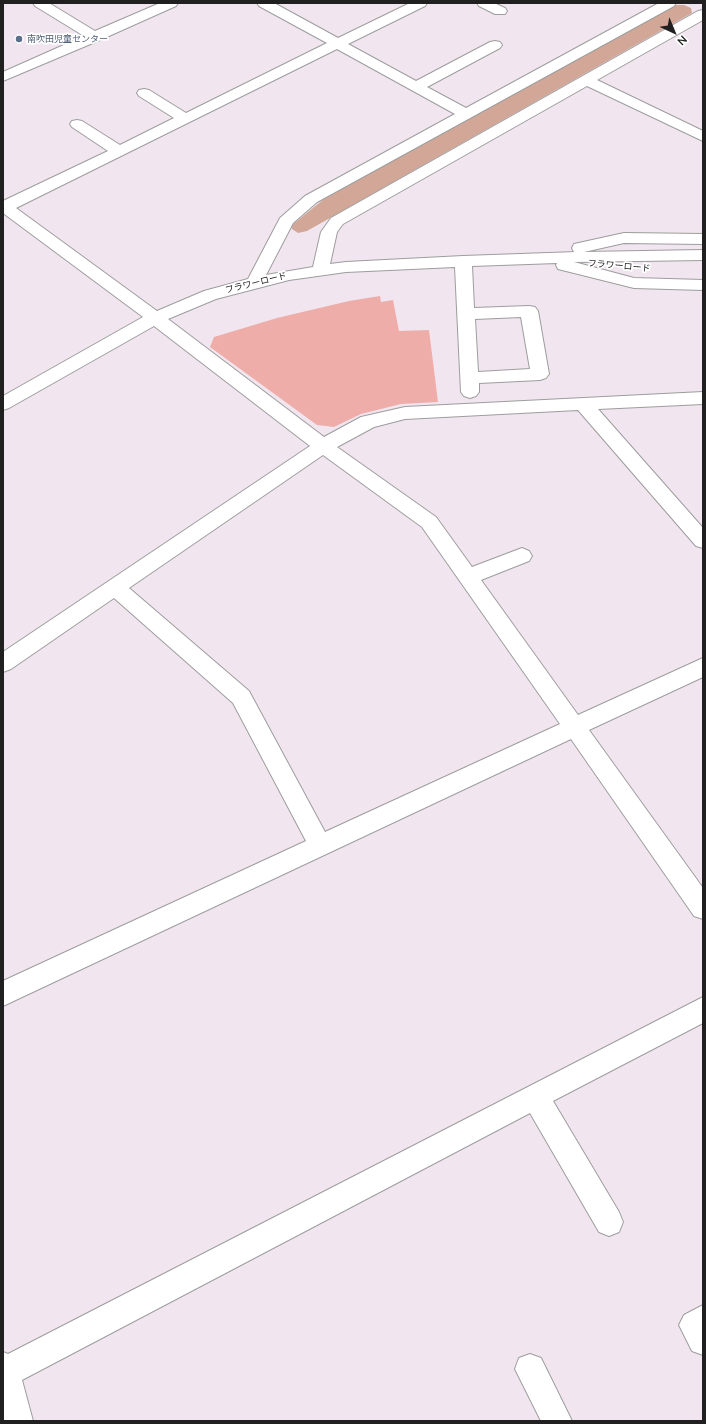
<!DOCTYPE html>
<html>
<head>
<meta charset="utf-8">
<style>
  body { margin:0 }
  #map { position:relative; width:706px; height:1424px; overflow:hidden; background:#f1e6ef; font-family:Mulish,sans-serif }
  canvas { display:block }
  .frame { position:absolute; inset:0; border:4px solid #202020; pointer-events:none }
  .north { position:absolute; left:654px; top:12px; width:40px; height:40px; -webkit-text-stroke:3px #fff; paint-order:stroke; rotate:136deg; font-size:11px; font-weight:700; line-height:16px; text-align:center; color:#202020 }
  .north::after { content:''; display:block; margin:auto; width:14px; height:18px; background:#202020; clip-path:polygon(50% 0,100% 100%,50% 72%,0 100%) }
</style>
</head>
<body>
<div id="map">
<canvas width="706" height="1424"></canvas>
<div class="frame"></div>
<div class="north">N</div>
</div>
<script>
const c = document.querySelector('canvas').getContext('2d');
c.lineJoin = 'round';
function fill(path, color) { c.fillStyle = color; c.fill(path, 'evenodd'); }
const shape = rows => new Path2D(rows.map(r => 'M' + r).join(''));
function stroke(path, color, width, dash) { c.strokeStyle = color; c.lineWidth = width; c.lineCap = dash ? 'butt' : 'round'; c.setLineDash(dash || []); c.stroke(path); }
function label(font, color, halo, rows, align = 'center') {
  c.font = font + ' Mulish,"Noto Sans JP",sans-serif'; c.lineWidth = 3.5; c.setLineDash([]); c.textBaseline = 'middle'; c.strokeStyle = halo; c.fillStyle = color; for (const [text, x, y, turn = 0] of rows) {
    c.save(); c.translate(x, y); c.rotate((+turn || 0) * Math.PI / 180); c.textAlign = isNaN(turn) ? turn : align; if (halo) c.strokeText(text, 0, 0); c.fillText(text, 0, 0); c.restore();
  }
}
const grass = shape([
  [380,296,381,302,393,300,399,331,429,330,438,402,401,404,361,414,334,427,317,425,210,347,214,337,277,318,349,301]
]);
const forest = shape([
  [673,5,684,5,691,8,692,13,307,231,298,233,292,229,292,225,324,199]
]);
const minor = shape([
  [33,3,49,3,95,31,160,3,178,3,176,6,100,40,3,81,3,72,84,36,35,6,33,3],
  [257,3,274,3,338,38,410,3,427,3,425,6,348,44,416,81,490,42,495,41,500,42,502,45,500,48,427,87,466,108,659,3,676,3,674,6,317,202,293,223,266,275,313,267,321,232,331,218,698,11,703,10,703,20,597,80,703,131,703,141,587,86,343,224,337,232,330,264,346,262,463,256,577,252,574,252,572,248,574,244,624,233,703,234,703,244,624,243,584,252,703,250,703,260,574,262,634,278,703,280,703,290,634,288,558,269,556,265,557,263,472,266,474,308,529,306,535,307,538,311,549,374,546,378,540,380,479,383,479,392,476,396,470,398,464,396,461,392,455,267,346,272,289,280,216,299,168,319,324,437,361,417,405,407,703,392,703,404,598,409,703,528,703,548,696,546,578,410,405,419,374,427,337,447,436,517,472,567,522,548,529,551,532,556,529,561,481,580,578,715,703,658,703,677,589,730,703,888,703,919,694,916,571,739,3,1006,3,981,306,841,233,703,114,598,11,669,3,672,3,652,310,446,154,326,9,408,3,410,3,396,143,317,3,213,3,201,108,151,72,127,70,124,72,121,77,120,82,121,120,145,174,118,139,96,137,93,139,90,144,89,149,90,186,113,327,43,259,6,257,3],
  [337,49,455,114,305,196,280,218,248,279,204,291,157,311,16,208,337,49],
  [521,317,530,369,478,372,475,319,521,317],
  [323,455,422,527,560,724,325,832,249,691,129,588,323,455],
  [477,3,494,3,505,8,507,11,505,14,495,14,479,6,477,3],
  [703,997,703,1023,553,1101,619,1212,623,1222,619,1232,609,1236,599,1232,530,1113,22,1380,33,1421,3,1421,3,1352,8,1354,703,997],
  [703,1305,703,1355,692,1351,679,1325,684,1315,703,1305],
  [530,1354,541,1358,572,1421,541,1421,515,1369,519,1358,530,1354]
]);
const markers = [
  [19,39,4,"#5c6f8a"]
];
const farServicenames = [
  ["南吹田児童センター",27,39]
];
const farStreetnames = [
  ["フラワーロード",619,266,5],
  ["フラワーロード",256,283,-14]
];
fill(grass, '#eeada9');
fill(forest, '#d3a798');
stroke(minor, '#9d9d9d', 2);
fill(minor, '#fff');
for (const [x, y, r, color] of markers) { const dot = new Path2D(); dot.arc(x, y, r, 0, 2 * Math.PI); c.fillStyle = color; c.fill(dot); stroke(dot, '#fff', 1.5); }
label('9px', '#4e5e75', '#fff', farServicenames, 'left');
label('9px', '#202020', '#fff', farStreetnames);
</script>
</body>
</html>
